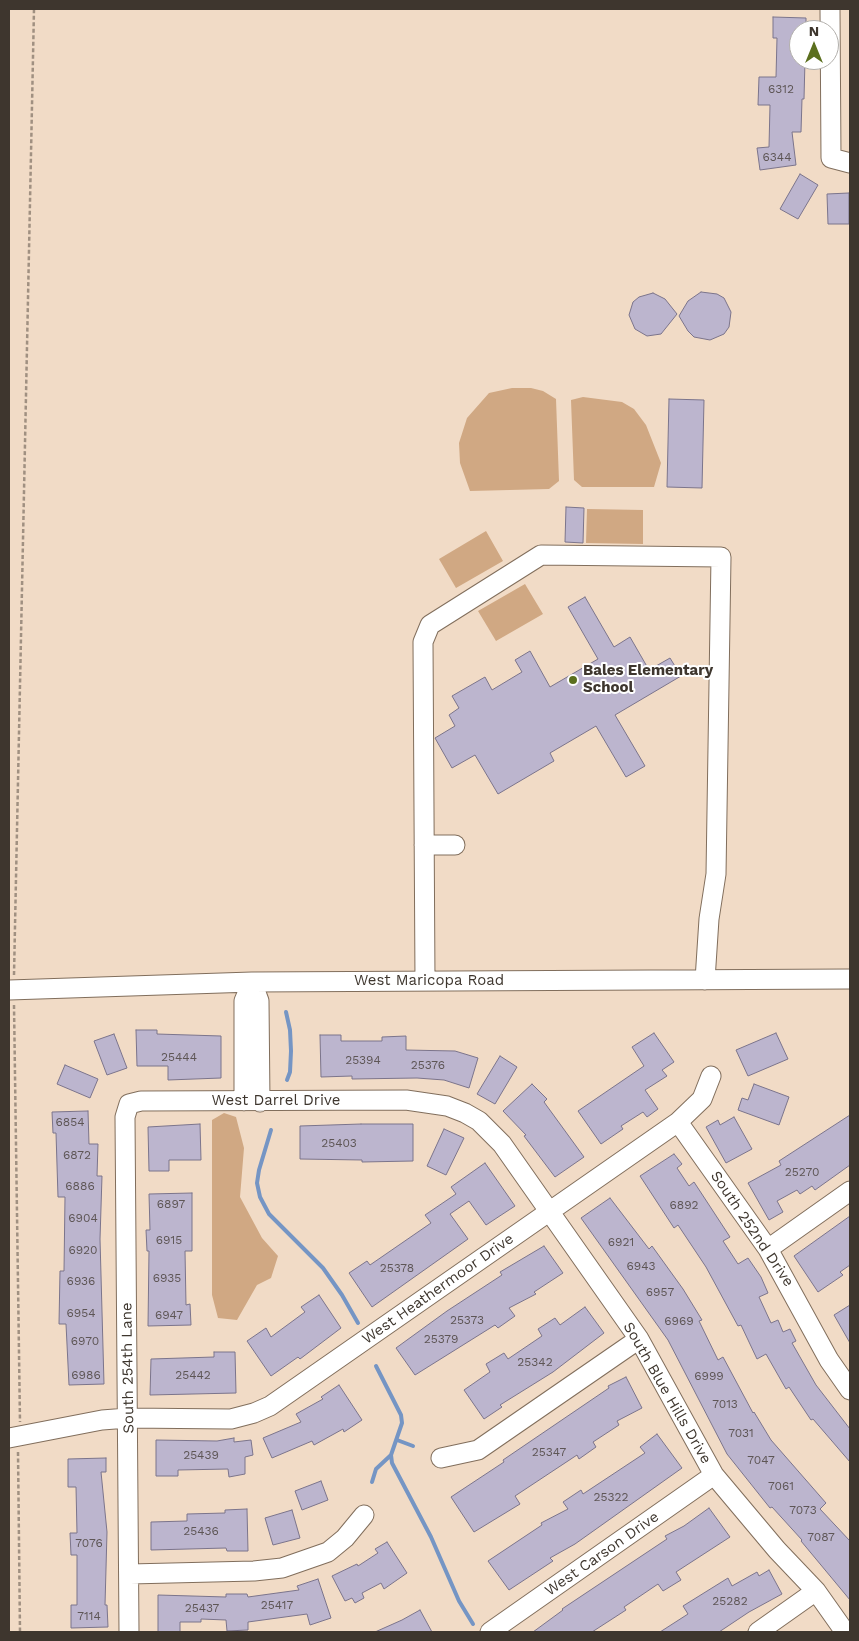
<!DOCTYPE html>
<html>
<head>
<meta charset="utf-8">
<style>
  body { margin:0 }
  #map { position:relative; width:859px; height:1641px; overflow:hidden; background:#f1dbc6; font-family:"Work Sans",sans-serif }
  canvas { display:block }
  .frame { position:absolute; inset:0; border:10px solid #3e362e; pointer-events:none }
  .north { position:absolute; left:789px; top:20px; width:50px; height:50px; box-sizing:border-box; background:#fff; border:1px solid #b2afab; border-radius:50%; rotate:0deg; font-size:14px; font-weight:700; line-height:20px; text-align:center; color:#3e362e }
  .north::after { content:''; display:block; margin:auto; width:18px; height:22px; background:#5b6f1e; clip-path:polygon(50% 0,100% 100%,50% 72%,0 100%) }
</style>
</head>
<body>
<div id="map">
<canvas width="859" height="1641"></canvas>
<div class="frame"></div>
<div class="north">N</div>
</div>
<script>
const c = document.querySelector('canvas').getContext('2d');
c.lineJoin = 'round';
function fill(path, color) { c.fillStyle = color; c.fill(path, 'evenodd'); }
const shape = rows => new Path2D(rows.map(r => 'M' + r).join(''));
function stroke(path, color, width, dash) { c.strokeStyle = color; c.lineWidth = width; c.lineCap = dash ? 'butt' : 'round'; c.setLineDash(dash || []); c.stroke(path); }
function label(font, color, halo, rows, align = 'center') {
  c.font = font + ' "Work Sans",sans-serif'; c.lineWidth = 4; c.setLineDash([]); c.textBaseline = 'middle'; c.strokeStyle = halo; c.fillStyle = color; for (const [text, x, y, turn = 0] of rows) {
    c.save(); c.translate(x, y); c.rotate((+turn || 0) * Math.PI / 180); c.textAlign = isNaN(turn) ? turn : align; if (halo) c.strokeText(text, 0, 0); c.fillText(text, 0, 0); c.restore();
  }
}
const green = shape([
  [512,388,531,388,543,391,556,399,559,481,549,489,470,491,460,463,459,443,467,418,489,393],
  [583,397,622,402,634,409,646,425,661,463,654,487,582,487,574,480,571,400],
  [587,509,643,510,643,544,586,543],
  [486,531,503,561,456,588,439,559],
  [525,584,543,614,496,641,478,611],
  [224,1113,236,1117,244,1148,240,1197,262,1238,278,1256,271,1278,257,1285,237,1320,218,1318,212,1295,212,1120]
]);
const stream = shape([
  [286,1012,290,1030,291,1051,290,1072,287,1080],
  [271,1130,259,1170,257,1183,260,1197,269,1214,323,1268,342,1295,358,1323],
  [376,1366,401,1415,402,1423,391,1455,392,1463,431,1537,459,1601,473,1624],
  [397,1440,413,1446],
  [372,1482,376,1469,391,1455]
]);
const building = shape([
  [773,17,806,18,806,30,799,30,799,60,805,60,804,99,802,99,801,132,792,132,796,165,760,170,757,148,769,147,770,105,758,105,759,77,776,77,777,38,773,38,773,17],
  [800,174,818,185,798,219,780,209,800,174],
  [849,193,849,224,828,224,827,194,849,193],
  [701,292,717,294,724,298,731,312,729,327,724,334,710,340,694,337,688,331,679,316,688,301,701,292],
  [653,293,665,299,677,314,661,334,647,336,635,329,629,315,633,302,639,297,653,293],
  [669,399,704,400,702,488,667,487,669,399],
  [566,507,584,508,583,543,565,542,566,507],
  [585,597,614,647,630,637,649,670,670,658,681,676,615,715,645,766,626,777,596,726,550,753,554,761,498,794,475,755,452,768,435,738,455,726,449,715,459,708,452,696,485,677,492,690,522,672,515,660,530,651,550,687,598,659,568,607,585,597],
  [136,1030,157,1030,157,1034,221,1036,221,1078,168,1080,168,1066,137,1066,136,1030],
  [654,1033,674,1062,662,1070,667,1076,645,1090,658,1109,647,1117,643,1112,621,1126,623,1129,601,1144,578,1111,644,1066,632,1047,654,1033],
  [776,1033,788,1059,748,1076,736,1050,776,1033],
  [114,1034,127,1068,107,1075,94,1041,114,1034],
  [320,1035,341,1035,341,1041,382,1041,382,1037,406,1036,406,1050,455,1051,478,1058,469,1088,444,1080,417,1078,352,1079,352,1076,321,1077,320,1035],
  [500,1056,517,1067,495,1104,477,1094,500,1056],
  [65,1065,98,1079,90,1098,57,1084,65,1065],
  [532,1084,547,1099,544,1102,584,1157,555,1177,524,1136,526,1135,503,1111,532,1084],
  [754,1084,789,1097,779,1125,738,1110,742,1098,748,1100,754,1084],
  [88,1111,89,1144,98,1144,97,1176,102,1176,100,1239,104,1384,69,1385,66,1324,59,1324,60,1271,64,1271,65,1197,58,1197,56,1133,53,1133,52,1112,88,1111],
  [850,1115,850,1165,815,1190,812,1186,800,1194,797,1190,777,1201,783,1212,769,1220,748,1183,781,1165,779,1161,850,1115],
  [734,1117,752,1149,726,1163,706,1127,718,1120,720,1125,734,1117],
  [200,1124,201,1160,169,1160,169,1171,149,1171,148,1127,200,1124],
  [361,1124,413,1124,413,1161,362,1162,362,1160,300,1159,300,1126,361,1124],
  [444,1129,464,1138,446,1175,427,1166,444,1129],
  [674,1154,682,1164,677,1168,689,1186,694,1182,730,1237,723,1241,738,1264,748,1258,761,1277,768,1293,759,1297,771,1323,778,1320,783,1332,790,1329,796,1341,792,1343,816,1385,850,1429,850,1462,813,1419,811,1420,789,1387,786,1389,766,1354,757,1359,741,1325,738,1326,706,1267,678,1225,674,1228,640,1176,674,1154],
  [485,1163,515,1206,486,1225,469,1201,450,1214,468,1239,372,1307,349,1273,367,1261,370,1265,431,1223,425,1215,456,1194,451,1187,485,1163],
  [192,1193,192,1251,185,1251,186,1305,190,1304,191,1325,148,1326,149,1251,147,1251,146,1230,150,1230,149,1194,192,1193],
  [610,1198,649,1249,652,1246,683,1289,702,1320,699,1321,718,1360,723,1357,753,1413,754,1412,771,1440,826,1503,820,1509,850,1541,850,1600,801,1541,802,1540,772,1507,770,1508,727,1454,668,1340,581,1218,610,1198],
  [850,1216,850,1265,840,1272,843,1275,818,1292,794,1256,850,1216],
  [544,1246,563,1273,534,1292,536,1294,509,1308,515,1316,498,1328,495,1325,415,1375,396,1348,447,1311,502,1275,500,1272,544,1246],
  [319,1295,341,1328,300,1359,298,1357,271,1376,247,1341,266,1328,271,1337,305,1312,301,1307,319,1295],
  [850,1305,850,1343,834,1315,850,1305],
  [585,1307,604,1333,553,1372,500,1405,502,1407,484,1419,464,1390,490,1372,486,1364,504,1353,508,1359,542,1336,538,1329,555,1318,560,1325,585,1307],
  [214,1352,235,1352,236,1393,150,1395,151,1359,214,1357,214,1352],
  [626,1377,642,1408,617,1421,619,1425,593,1442,596,1447,579,1459,577,1455,515,1496,520,1504,474,1532,451,1497,504,1462,503,1460,609,1388,608,1386,626,1377],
  [339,1385,362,1420,344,1432,343,1429,314,1445,312,1441,272,1458,263,1438,301,1422,296,1414,323,1399,321,1397,339,1385],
  [657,1434,682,1468,575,1544,550,1558,553,1561,509,1590,488,1561,542,1525,541,1523,568,1509,563,1502,581,1490,583,1494,645,1453,640,1447,657,1434],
  [234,1438,234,1442,251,1440,253,1455,245,1457,245,1474,229,1477,228,1469,178,1470,178,1476,156,1476,156,1440,217,1441,234,1438],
  [106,1458,106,1472,101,1472,107,1532,105,1605,107,1605,108,1627,71,1628,71,1605,77,1605,77,1555,71,1555,70,1533,77,1533,76,1487,68,1487,68,1459,106,1458],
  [321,1481,328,1500,302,1510,295,1491,321,1481],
  [709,1508,730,1537,676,1572,681,1580,663,1591,658,1584,624,1607,626,1610,592,1632,533,1632,563,1610,562,1609,667,1539,665,1536,684,1526,709,1508],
  [247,1509,248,1551,227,1551,226,1548,151,1550,151,1522,187,1521,187,1514,225,1513,225,1510,247,1509],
  [292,1510,300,1538,273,1545,265,1518,292,1510],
  [387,1542,407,1573,384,1589,381,1583,362,1593,364,1598,355,1603,352,1598,345,1601,332,1576,357,1564,358,1566,378,1553,375,1549,387,1542],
  [769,1570,782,1594,749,1612,719,1632,660,1632,688,1614,683,1606,728,1578,732,1586,757,1572,759,1576,769,1570],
  [318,1579,331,1618,310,1625,307,1614,248,1622,248,1630,227,1631,226,1620,201,1619,201,1622,180,1622,180,1632,158,1632,158,1595,226,1597,226,1594,247,1594,248,1597,299,1590,297,1586,318,1579],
  [420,1610,432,1632,375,1632,402,1620,420,1610]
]);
const path = shape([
  [14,975,34,9],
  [14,1005,20,1422],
  [18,1452,20,1632]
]);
const minor = shape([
  [830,9,831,158,850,163],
  [424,845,455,845],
  [425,981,423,642,430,625,541,555,721,557,716,874,709,919,705,980],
  [252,982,259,1001,260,1102],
  [9,990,252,982,850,979],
  [244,1101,244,1001,252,982],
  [678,1122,768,1249,829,1360,850,1390],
  [768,1249,850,1191],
  [9,1438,102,1420,128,1418,231,1419,254,1413,270,1406,678,1122,702,1099,711,1076],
  [441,1458,478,1450,639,1339],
  [130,1574,254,1571,282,1568,328,1552,345,1538,364,1515],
  [129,1632,125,1117,129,1104,141,1101,406,1100,447,1106,465,1113,479,1121,502,1144,639,1339,714,1475,777,1550,816,1591,845,1632],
  [490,1632,714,1475],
  [758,1632,816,1591]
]);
const markers = [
  [573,680,5,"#5b6f1e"]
];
const numberNames = [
  ["6312",781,89],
  ["6344",777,157],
  ["25444",179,1057],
  ["25394",363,1060],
  ["25376",428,1065],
  ["6854",70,1122],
  ["25403",339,1143],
  ["6872",77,1155],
  ["25270",802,1172],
  ["6886",80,1186],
  ["6897",171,1204],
  ["6892",684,1205],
  ["6904",83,1218],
  ["6915",169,1240],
  ["6921",621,1242],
  ["6920",83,1250],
  ["6943",641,1266],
  ["25378",397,1268],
  ["6935",167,1278],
  ["6936",81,1281],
  ["6957",660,1292],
  ["6954",81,1313],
  ["6947",169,1315],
  ["25373",467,1320],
  ["6969",679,1321],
  ["25379",441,1339],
  ["6970",85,1341],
  ["25342",535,1362],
  ["6986",86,1375],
  ["25442",193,1375],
  ["6999",709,1376],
  ["7013",725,1404],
  ["7031",741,1433],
  ["25347",549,1452],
  ["25439",201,1455],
  ["7047",761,1460],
  ["7061",781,1486],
  ["25322",611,1497],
  ["7073",803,1510],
  ["25436",201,1531],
  ["7087",821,1537],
  ["7076",89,1543],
  ["25282",730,1601],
  ["25417",277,1605],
  ["25437",202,1608],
  ["7114",89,1616]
];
const poiNames = [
  ["Bales Elementary",583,671],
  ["School",583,688]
];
const streetNames = [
  ["West Maricopa Road",429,981],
  ["West Darrel Drive",276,1101],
  ["South 252nd Drive",752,1229,56],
  ["West Heathermoor Drive",438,1289,-35],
  ["South 254th Lane",128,1368,-91],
  ["South Blue Hills Drive",667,1393,60],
  ["West Carson Drive",602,1554,-35]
];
fill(green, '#d0a883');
stroke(stream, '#7595c4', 4);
fill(building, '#bcb5ce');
stroke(building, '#7b748b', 1);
stroke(minor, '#816e5c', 21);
stroke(path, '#a09081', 2.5, [4, 2.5]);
stroke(minor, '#fff', 19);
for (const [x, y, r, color] of markers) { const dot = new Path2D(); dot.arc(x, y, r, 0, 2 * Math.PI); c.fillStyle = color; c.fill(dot); stroke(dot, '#fff', 2); }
label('12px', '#5e5656', null, numberNames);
label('bold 15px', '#3e362e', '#fff', poiNames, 'left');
label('15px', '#3e362e', '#fff', streetNames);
</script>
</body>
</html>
